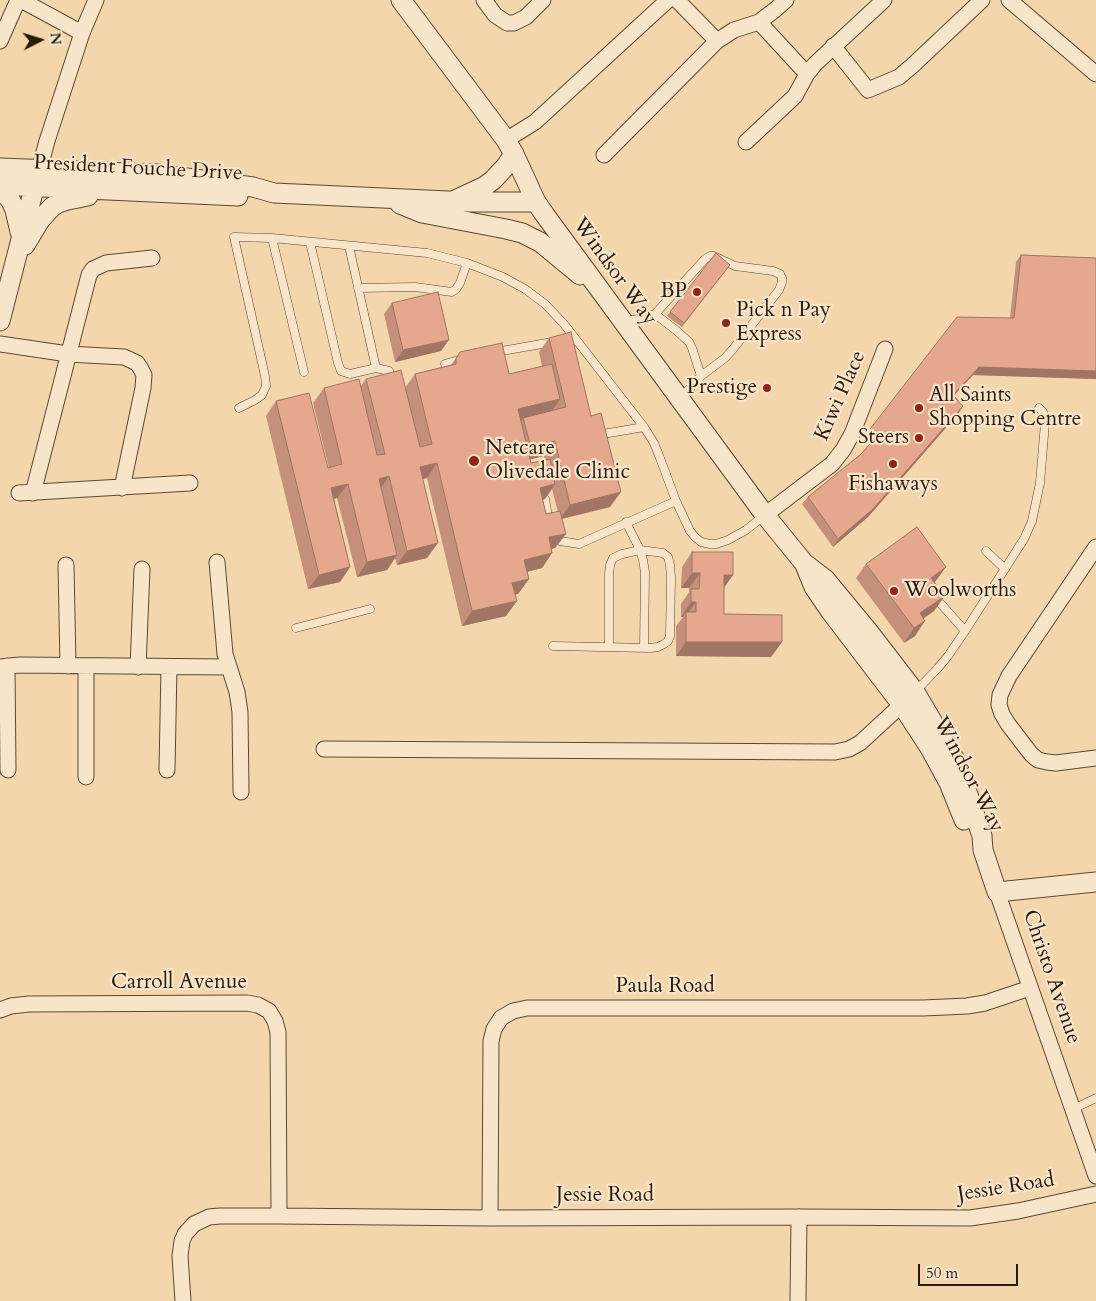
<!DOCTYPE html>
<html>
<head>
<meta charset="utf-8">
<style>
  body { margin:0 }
  #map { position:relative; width:1096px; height:1301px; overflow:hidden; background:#f4d6ac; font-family:Cardo,serif }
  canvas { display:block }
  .north { position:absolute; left:15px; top:15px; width:50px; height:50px; -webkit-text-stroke:4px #f8e4c9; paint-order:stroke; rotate:85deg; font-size:14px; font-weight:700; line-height:20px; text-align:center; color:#281a0d }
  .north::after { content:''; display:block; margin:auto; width:18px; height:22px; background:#281a0d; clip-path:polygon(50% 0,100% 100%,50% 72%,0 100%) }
  .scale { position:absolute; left:918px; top:1264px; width:100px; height:22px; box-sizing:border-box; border:2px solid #281a0d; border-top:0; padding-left:6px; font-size:15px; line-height:18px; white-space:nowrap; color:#281a0d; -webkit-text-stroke:4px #f8e4c9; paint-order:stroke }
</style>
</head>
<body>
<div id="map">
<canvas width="1096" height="1301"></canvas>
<div class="north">N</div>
<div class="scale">50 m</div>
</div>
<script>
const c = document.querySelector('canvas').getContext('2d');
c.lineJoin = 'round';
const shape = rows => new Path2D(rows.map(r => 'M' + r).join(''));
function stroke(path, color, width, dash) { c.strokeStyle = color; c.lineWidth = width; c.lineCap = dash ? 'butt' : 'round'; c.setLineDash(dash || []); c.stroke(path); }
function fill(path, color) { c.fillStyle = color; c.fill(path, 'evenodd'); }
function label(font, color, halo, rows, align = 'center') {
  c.font = font + ' Cardo,serif'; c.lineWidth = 4.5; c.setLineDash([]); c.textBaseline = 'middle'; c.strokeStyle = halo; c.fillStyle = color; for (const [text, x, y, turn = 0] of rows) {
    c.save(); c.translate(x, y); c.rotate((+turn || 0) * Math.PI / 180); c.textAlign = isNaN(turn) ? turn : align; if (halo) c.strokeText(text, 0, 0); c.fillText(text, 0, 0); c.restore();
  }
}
const service = shape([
  [272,238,304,372],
  [310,242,338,363,341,371,350,374,376,368,389,371],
  [349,246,376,368],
  [358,288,415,287,452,292,456,289,460,283,467,263],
  [655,314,677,331,689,342,692,348,701,376],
  [625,322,655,314,705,259,710,256,714,256,735,266,773,271,780,274,782,278,782,282,779,290,733,349,725,358,701,376,681,398],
  [496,352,553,342],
  [445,364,462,359],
  [239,408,255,400,262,395,266,386,265,376,234,237,272,238,427,253,467,263,503,277,525,289,545,304,564,324,644,427,654,443,660,458,676,501,690,531,695,537,701,542,710,544,716,544,728,540,746,530,765,515],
  [597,435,644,427],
  [540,492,545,499,549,523],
  [626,522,640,550,643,560,645,572,644,648],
  [554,536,560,541,579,544,676,501],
  [986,551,1005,569],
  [941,604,965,631],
  [296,628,370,609],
  [553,646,650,648,658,647,664,644,668,641,670,636,671,578,670,565,668,557,663,553,640,550,622,554,613,558,610,565,609,574,609,647],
  [915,692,938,668,948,656,965,631,1024,539,1032,521,1040,483,1045,423,1043,412,1039,408],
  [1073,1109,1096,1098]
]);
const minor = shape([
  [21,0,82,33],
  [484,0,495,15,507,23,514,23,526,17,543,0],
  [677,0,717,41],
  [1009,0,1096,74],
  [759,22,807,74],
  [0,41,18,0],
  [833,46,868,90,899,77,912,66,982,0],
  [506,140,535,122,668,0],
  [746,142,795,96,807,74,815,64,884,0],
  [604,155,717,41,734,30,759,22,776,9,786,0],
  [39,171,47,141,82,33,96,0],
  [0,344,68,354,124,357,137,363,141,369,144,375,143,388,122,488],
  [19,493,190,483],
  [33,493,89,275,93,269,106,263,152,258],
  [765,515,832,464,843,450,852,434,885,349],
  [1096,547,1009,676,1000,695,999,705,1002,714,1008,724,1031,754,1038,760,1047,762,1056,763,1096,758],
  [217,562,225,654,237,692,240,712,241,792],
  [66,565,68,666],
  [7,666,8,770],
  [86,666,86,777],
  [0,667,19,665,228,667],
  [138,667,142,569],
  [324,749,835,752,849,749,860,743,909,698],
  [167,770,169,667],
  [997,892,1096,1176],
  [0,1010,11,1006,29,1004,247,1003,258,1005,269,1011,275,1021,278,1032,279,1216],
  [490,1218,491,1041,494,1029,501,1018,513,1011,527,1008,923,1008,967,1006,985,1003,1030,988],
  [183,1301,180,1256,182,1241,185,1234,194,1224,209,1217,220,1216,279,1216,490,1218,799,1217,970,1218,1018,1211,1096,1194],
  [798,1301,799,1217]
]);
const tertiary = shape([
  [401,0,506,140,514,154,536,202,545,215,765,515,804,563,825,579,868,631,915,692,955,760,962,777,982,836,983,850,997,892,1096,882],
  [0,168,157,174,253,187,274,193,470,202,536,202],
  [0,185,238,196],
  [0,192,7,196,11,201,15,210,20,232],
  [455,200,485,186,493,180,506,166,514,154],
  [400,204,422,213,506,229,522,233,540,242,580,275],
  [25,245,40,220,52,207,58,203,68,200,88,196],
  [0,321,37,177],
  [805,565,814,587,831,612,902,705,930,748,949,783,964,820]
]);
const wall = shape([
  [716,253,730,265,682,327,667,316],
  [1021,255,1096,258,1096,379,973,375,953,396,963,406,958,414,868,517,833,547,802,504,808,497,861,454,871,443,864,436,870,429,1010,318,1016,262],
  [392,303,441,351,395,362,384,314],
  [549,338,610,507,562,519,566,534,555,548,551,549,552,553,542,568,527,572,529,579,518,594,515,594,506,616,462,626,427,478,422,479,427,558,397,565,395,558,387,570,357,577,337,498,334,499,350,567,340,582,308,589,266,416,276,401,328,468,329,468,313,403,324,388,360,387,366,379,405,388,415,374,451,365,460,352,509,374,542,366,539,352],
  [544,456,545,460,531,463,530,459],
  [552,489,558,512,546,514,543,500,545,499],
  [692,552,733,575,724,588,724,614,782,642,771,657,676,656,676,626,683,617,681,617,681,604,689,592,689,588,681,588,682,567],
  [866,564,935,583,934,611,923,618,915,636,904,643,856,578]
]);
const shadedWall = shape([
  [449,340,441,351,395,362,403,350],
  [979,367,1096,371,1096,379,973,375,947,403,953,395],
  [560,399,550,414,523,418,522,420,508,423,518,409],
  [963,406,958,414,868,517,833,547,838,539],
  [555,441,544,456,520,462,531,447],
  [437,463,427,478,409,482,420,467],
  [389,476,379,491,379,479],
  [348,484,337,498,321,502,331,488],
  [555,484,545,499,530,503,540,488],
  [621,492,610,507,560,519,570,505],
  [566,534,555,548,538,552,549,537],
  [438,543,427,558,397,565,407,551],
  [552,553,542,568,514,575,524,560],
  [397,555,387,570,357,577,367,562],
  [350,567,340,582,308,589,319,575],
  [946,567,935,582,921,593,931,578],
  [692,573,700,573,689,588,681,588],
  [724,575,733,575,722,590],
  [529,579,518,594,502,598,512,583],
  [945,596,934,611,913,626,920,613],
  [517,601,506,616,462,626,472,611],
  [691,602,696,602,686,615,686,612,683,617,681,617],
  [925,621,915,636,904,643,914,628],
  [686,642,782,642,771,657,676,656]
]);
const building = shape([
  [716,253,730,265,684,323,670,312,716,253],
  [1021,255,1096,258,1096,371,979,367,953,395,963,406,873,509,838,539,808,497,861,454,877,436,870,429,957,317,1014,318,1021,255],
  [438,292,449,340,403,350,392,303,438,292],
  [571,332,591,416,601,413,621,492,570,505,555,441,531,447,523,418,566,407,549,338,571,332],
  [502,343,509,374,552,364,560,399,518,409,531,463,550,459,555,484,540,488,546,514,560,511,566,534,549,537,552,553,524,560,529,579,512,583,517,601,472,611,437,463,420,467,438,543,407,551,389,476,379,479,397,555,367,562,348,484,331,488,350,567,319,575,276,401,309,393,328,468,342,464,324,388,359,379,377,455,385,454,366,379,401,370,420,447,432,444,415,374,456,364,456,359,460,352,502,343],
  [917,527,946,567,931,578,945,596,920,613,925,621,914,628,866,564,917,527],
  [692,552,733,552,733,575,724,575,724,614,782,615,782,642,686,642,686,612,696,612,696,602,691,602,691,589,699,589,700,573,692,573,692,552]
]);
const markers = [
  [697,292,5,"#8f2418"],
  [726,323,5,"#8f2418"],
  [767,388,5,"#8f2418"],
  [919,408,5,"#8f2418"],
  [919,438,5,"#8f2418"],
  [474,461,6,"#8f2418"],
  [893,464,5,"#8f2418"],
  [894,591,5,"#8f2418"]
];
const streetNames = [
  ["President Fouche Drive",138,169,3],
  ["Windsor Way",614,272,54],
  ["Kiwi Place",841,396,-66],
  ["Windsor Way",968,775,62],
  ["Christo Avenue",1051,977,71],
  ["Carroll Avenue",179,983],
  ["Paula Road",665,987],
  ["Jessie Road",1006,1188,-9],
  ["Jessie Road",605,1196]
];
const poiNames = [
  ["BP",687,292,"right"],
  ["Pick n Pay",736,311],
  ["Express",736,335],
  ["Prestige",757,388,"right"],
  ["All Saints",929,396],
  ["Shopping Centre",929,420],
  ["Steers",909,438,"right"],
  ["Netcare",485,449],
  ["Olivedale Clinic",485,473],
  ["Fishaways",893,485,"center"],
  ["Woolworths",904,591]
];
stroke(service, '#5b4935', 9);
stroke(minor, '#5b4935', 17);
stroke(tertiary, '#5b4935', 21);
stroke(service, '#f8e4c9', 8);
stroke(minor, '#f8e4c9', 15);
stroke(tertiary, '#f8e4c9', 19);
fill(wall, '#c5907a');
fill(shadedWall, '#a07563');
fill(building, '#e5a78e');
stroke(building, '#a07563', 1);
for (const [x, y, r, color] of markers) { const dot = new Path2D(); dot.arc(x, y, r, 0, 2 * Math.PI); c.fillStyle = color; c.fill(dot); stroke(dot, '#f8e4c9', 2); }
label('21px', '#281a0d', '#f8e4c9', streetNames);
label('21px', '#281a0d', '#f8e4c9', poiNames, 'left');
</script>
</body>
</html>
